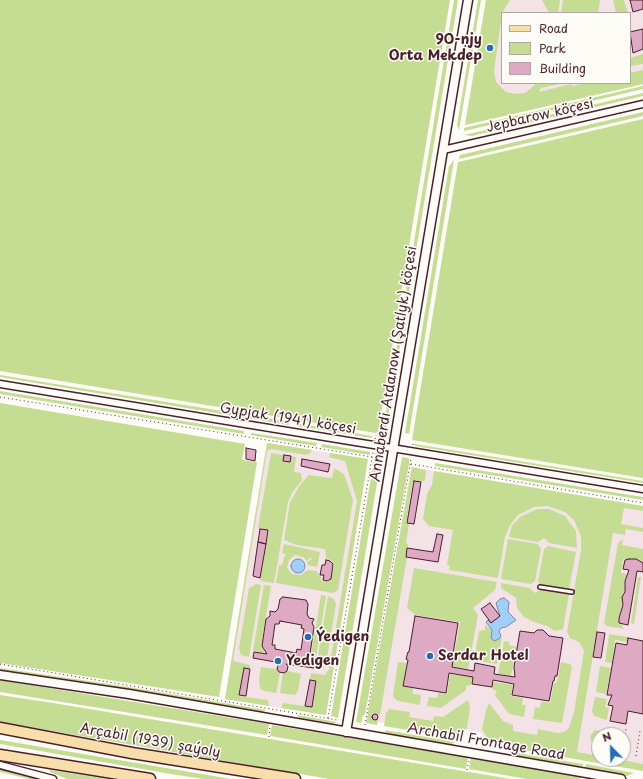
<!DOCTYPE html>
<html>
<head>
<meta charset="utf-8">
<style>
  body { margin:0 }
  #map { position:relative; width:643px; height:779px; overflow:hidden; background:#fdfcf7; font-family:"Playpen Sans",sans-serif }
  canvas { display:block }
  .legend { position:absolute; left:501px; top:12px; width:130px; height:72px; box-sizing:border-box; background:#fdfcf7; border:1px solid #b5a4a5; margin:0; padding:5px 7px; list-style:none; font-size:12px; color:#4a1f2b }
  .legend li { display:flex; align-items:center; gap:8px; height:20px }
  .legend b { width:20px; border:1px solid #b5a4a5 }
  .north { position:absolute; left:591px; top:727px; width:40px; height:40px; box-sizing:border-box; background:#fdfcf7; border:1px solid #b5a4a5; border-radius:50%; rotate:337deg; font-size:11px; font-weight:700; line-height:16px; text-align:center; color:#4a1f2b }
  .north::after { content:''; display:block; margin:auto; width:14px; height:18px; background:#1f6fb2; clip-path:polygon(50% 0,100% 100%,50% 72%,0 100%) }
</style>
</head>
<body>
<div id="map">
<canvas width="643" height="779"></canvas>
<ul class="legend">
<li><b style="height:5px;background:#f8deab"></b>Road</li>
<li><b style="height:11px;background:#c4dd93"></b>Park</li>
<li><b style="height:11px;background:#dda9c3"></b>Building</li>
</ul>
<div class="north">N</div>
</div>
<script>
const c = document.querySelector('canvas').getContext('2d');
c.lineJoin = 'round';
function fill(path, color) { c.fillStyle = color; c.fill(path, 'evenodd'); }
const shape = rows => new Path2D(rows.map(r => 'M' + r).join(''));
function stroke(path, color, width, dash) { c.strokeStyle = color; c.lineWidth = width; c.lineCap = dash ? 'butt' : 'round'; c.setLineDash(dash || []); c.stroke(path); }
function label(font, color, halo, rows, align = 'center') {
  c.font = font + ' "Playpen Sans",sans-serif'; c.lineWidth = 3; c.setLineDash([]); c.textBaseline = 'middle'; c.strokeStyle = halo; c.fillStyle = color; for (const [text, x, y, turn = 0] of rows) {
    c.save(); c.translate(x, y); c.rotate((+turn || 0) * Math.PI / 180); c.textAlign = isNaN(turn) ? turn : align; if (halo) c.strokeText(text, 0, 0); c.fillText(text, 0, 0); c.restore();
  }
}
const built = shape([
  [486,0,643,0,643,84,465,125],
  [502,13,630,13,630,83,502,83],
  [267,443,368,459,326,715,225,699],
  [411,467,643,506,643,767,486,740,480,732,466,730,458,736,368,720],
  [599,735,623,735,623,759,599,759]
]);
const green = shape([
  [0,0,450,0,378,432,376,433,0,371],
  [454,0,458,0,386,430,383,429],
  [478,0,481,0,459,130,457,125],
  [486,0,510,0,502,13,494,72,496,82,506,92,516,94,525,93,537,83,564,83,541,88,539,92,571,84,572,86,586,83,630,83,630,73,643,70,643,84,465,125],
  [542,0,560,0,558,13,549,13],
  [563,0,600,0,598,13,561,13],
  [613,0,624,0,628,13,616,13],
  [643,54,643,64,630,66,630,58],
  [643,86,643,89,464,131,464,128],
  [643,93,643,96,472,136,464,135],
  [643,112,643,116,459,159,460,155],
  [643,119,643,478,412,440,458,162],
  [454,160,409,434,405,433,449,166],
  [0,375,290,422,288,425,0,377],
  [0,391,244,431,244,434,0,394],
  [0,403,245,444,242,460,257,462,219,697,0,663],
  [296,423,372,436,372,438,297,426],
  [252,433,317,443,316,446,250,435],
  [267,443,312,450,310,453,306,455,271,449,267,451,233,661,250,665,250,669,243,668,239,696,268,700,269,706,225,699],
  [322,444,370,452,370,455,321,447],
  [415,444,643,481,643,483,415,446],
  [271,453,296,457,294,472,301,473,302,480,292,493,288,502,274,583,260,581,269,530,258,528],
  [330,453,368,459,326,715,281,708,283,703,312,707,317,681,310,679,311,673,325,675,329,669,357,501,345,461,329,457],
  [375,453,379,454,381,459,338,718,331,716],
  [402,457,409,458,409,464,365,715,363,715,361,723,356,722],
  [435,463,643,497,643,500,435,466],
  [412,467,426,470,425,480,422,482,413,481,406,523,409,524,406,543,408,544,407,557,380,715,372,713,371,719,378,720,377,725,366,723],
  [334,468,344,474,353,500,338,590,333,593,276,583,279,565,282,565,285,554,282,553,284,544,320,552,317,567,308,565,307,562,312,559,311,557,307,561,303,557,295,555,289,560,287,568,292,574,300,575,308,570,316,571,321,577,321,581,327,582,331,579,334,564,331,560,326,559,325,549,297,545,284,540,290,502,300,485,309,475,332,478],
  [434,471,643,506,643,511,624,508,621,524,643,528,643,532,626,529,625,535,613,533,577,752,599,756,599,759,618,759,643,764,643,771,512,748,512,745,485,739,487,737,482,730,486,710,489,703,503,721,513,725,513,731,537,735,538,729,558,733,564,732,569,728,574,712,584,651,579,642,570,638,567,632,581,550,581,537,574,520,565,512,547,506,534,507,518,515,510,525,505,537,498,578,449,570,450,566,447,565,453,530,429,526,423,519,427,494,432,485],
  [537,509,549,509,565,516,576,531,577,548,549,543,544,538,538,542,509,537,512,526,520,517],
  [508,539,538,544,541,549,535,581,531,584,501,579],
  [623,539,622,545,643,549,643,562,634,559,623,559,621,573,627,574,624,581,625,588,622,597,622,605,618,620,619,624,623,625,622,627,625,629,607,626,604,623,618,543],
  [548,546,576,552,569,589,541,585,538,582,544,549],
  [414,568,497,582,495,590,473,608,478,615,468,669,452,666,460,622,416,615,407,608],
  [638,577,641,577,634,624,631,623],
  [501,583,530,588,535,593,541,589,569,594,563,629,555,631,547,626,534,622,524,617,517,608,516,598,501,588],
  [256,584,261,585,249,657,241,655,239,648,249,588],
  [264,585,271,586,261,646,265,653,253,651],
  [321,595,326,596,315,662,307,661,311,655],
  [328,596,334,599,336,604,326,664,324,668,319,669,316,668],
  [485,625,492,630,491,638,492,640,499,640,502,636,497,664,474,660,479,631,485,630],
  [609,634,628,637,627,642,615,640,612,663,605,662],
  [504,641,509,642,509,645,517,647,511,676,498,674],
  [398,662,407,663,403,686,413,688,413,694,421,695,420,705,398,701,394,698,393,695],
  [561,662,570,664,572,667,562,723,533,719,535,707,540,708,541,701,550,703,554,683,556,683,558,677],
  [600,666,611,668,606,694,596,692],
  [261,667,276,669,280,673,276,693,264,691,260,688,259,680],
  [0,668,129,687,266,710,262,713,0,671],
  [288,671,301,674,298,691,295,695,280,693,283,673],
  [450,674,472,677,471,685,466,686,466,690,441,708,427,706,429,697,437,698,438,693,447,694],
  [0,680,269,724,267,735,0,692],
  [494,682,513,685,511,696,523,698,522,705,526,705,524,717,509,714,495,695,497,691,492,689],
  [0,695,53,703,511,779,329,779,0,722],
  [595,697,607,699,605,707,609,708,607,720,594,716,592,711],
  [468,700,470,707,467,728,459,733,461,739,384,726,386,713,389,709,410,712,409,717,433,721,434,716,443,717],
  [297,715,337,722,330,725,300,719],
  [272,725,468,757,466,769,270,736],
  [385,730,455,742,451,745,386,734],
  [595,730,622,734,622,735,599,735,599,745,596,744,591,741,590,736],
  [0,740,172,769,231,779,204,779,171,774,0,744],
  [511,752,583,764,582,768,510,756],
  [471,758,581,776,580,779,527,779,469,769],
  [586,764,634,773,627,776,585,768],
  [0,769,18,773,40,779,29,779,0,772],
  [50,770,107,779,67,779,50,772]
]);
const water = shape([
  '291 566a7 7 0 1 1 14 0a7 7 0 1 1-14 0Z',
  [504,598,509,602,508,612,516,620,506,627,501,628,499,631,501,636,499,639,494,641,491,638,492,630,486,622,488,620,491,623,500,616,496,603,500,599,504,598]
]);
const building = shape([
  [630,0,643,0,643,9,633,12,630,0],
  [643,29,643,49,633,53,630,32,643,29],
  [246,448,256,450,255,461,246,459,246,448],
  [284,455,291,456,290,462,283,461,284,455],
  [302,459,330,464,328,472,301,466,302,459],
  [414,481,421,482,414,524,407,523,414,481],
  [260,529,268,530,266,544,258,542,260,529],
  [437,534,443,535,438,562,406,557,407,548,433,552,437,534],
  [258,542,266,544,260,578,253,576,258,542],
  [629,559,636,559,643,563,643,572,637,571,628,625,619,623,619,618,623,605,622,597,625,592,625,581,629,570,623,569,625,560,629,559],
  [326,560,330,561,333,564,331,579,327,581,323,580,324,575,320,575,322,565,325,565,326,560],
  [283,597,306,600,308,604,307,614,309,618,314,619,312,623,314,627,310,654,301,660,315,662,314,668,286,664,288,666,287,671,284,673,279,672,277,669,278,665,281,663,253,658,254,652,267,654,262,646,266,619,270,616,270,611,275,612,278,609,280,599,283,597],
  [280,621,302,625,301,628,304,629,301,650,297,649,296,653,275,649,275,645,272,645,275,624,279,624,280,621],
  [490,603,500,616,491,623,481,609,490,603],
  [415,616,458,623,452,660,453,660,452,667,474,671,475,663,495,667,494,674,515,677,514,667,520,631,534,633,537,630,543,630,549,636,563,638,557,676,555,676,554,681,553,681,549,701,512,695,514,684,493,680,492,687,472,684,473,677,449,673,446,693,403,686,408,660,406,659,408,652,409,652,415,616],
  [597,632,605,633,601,658,593,657,597,632],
  [628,638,643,641,643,714,628,711,626,724,610,721,613,706,608,705,612,695,607,695,616,643,627,645,628,638],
  [244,668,250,669,246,696,239,695,244,668],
  [310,680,316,681,312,707,305,706,310,680],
  '372 717a3 3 0 1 1 6 0a3 3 0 1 1-6 0Z'
]);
const path = shape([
  [0,397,372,457],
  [375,439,376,435],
  [413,445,414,442],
  [411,464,643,503],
  [0,664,337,720],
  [328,718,373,452],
  [365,725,411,459],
  [269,737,270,726],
  [623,746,626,729],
  [636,756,640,731],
  [467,770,469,761]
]);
const service = shape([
  [540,587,572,592]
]);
const minor = shape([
  [443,150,643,104],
  [0,384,643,489],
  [0,765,53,779]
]);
const tertiary = shape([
  [0,675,129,694,621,779],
  [346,732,468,0]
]);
const primary = shape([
  [0,728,132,753,295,779],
  [0,755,150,779]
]);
const markers = [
  [490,48,4,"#1f6fb2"],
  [308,637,4,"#1f6fb2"],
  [430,656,4,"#1f6fb2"],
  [278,661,4,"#1f6fb2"]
];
const poiNames = [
  ["90-njy",482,40,"right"],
  ["Orta Mekdep",482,56,"right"],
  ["Ýedigen",316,637],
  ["Serdar Hotel",438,656],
  ["Yedigen",286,661]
];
const streetNames = [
  ["Jepbarow köçesi",540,116,-13],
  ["Annaberdi Atdanow (Şatlyk) köçesi",394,364,-81],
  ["Gypjak (1941) köçesi",288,419,9],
  ["Arçabil (1939) şaýoly",150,741,10],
  ["Archabil Frontage Road",486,742,10]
];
fill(built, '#f3e3e7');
fill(green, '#c4dd93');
fill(water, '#a0cffc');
stroke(water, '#7e89a8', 1);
fill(building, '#dda9c3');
stroke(building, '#4a1f2b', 1);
stroke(service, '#4a1f2b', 6);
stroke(minor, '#4a1f2b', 9);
stroke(tertiary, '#4a1f2b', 11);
stroke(primary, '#4a1f2b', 13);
stroke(path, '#4a1f2b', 1, [1, 3]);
stroke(service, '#fdfcf7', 3);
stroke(minor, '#fdfcf7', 6);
stroke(tertiary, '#fdfcf7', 8);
stroke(primary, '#f8deab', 10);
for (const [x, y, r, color] of markers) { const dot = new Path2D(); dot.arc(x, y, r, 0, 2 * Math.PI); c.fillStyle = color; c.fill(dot); stroke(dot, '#fdfcf7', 1.5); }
label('bold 14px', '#4a1f2b', '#fdfcf7', poiNames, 'left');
label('14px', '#4a1f2b', '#fdfcf7', streetNames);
</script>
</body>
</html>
